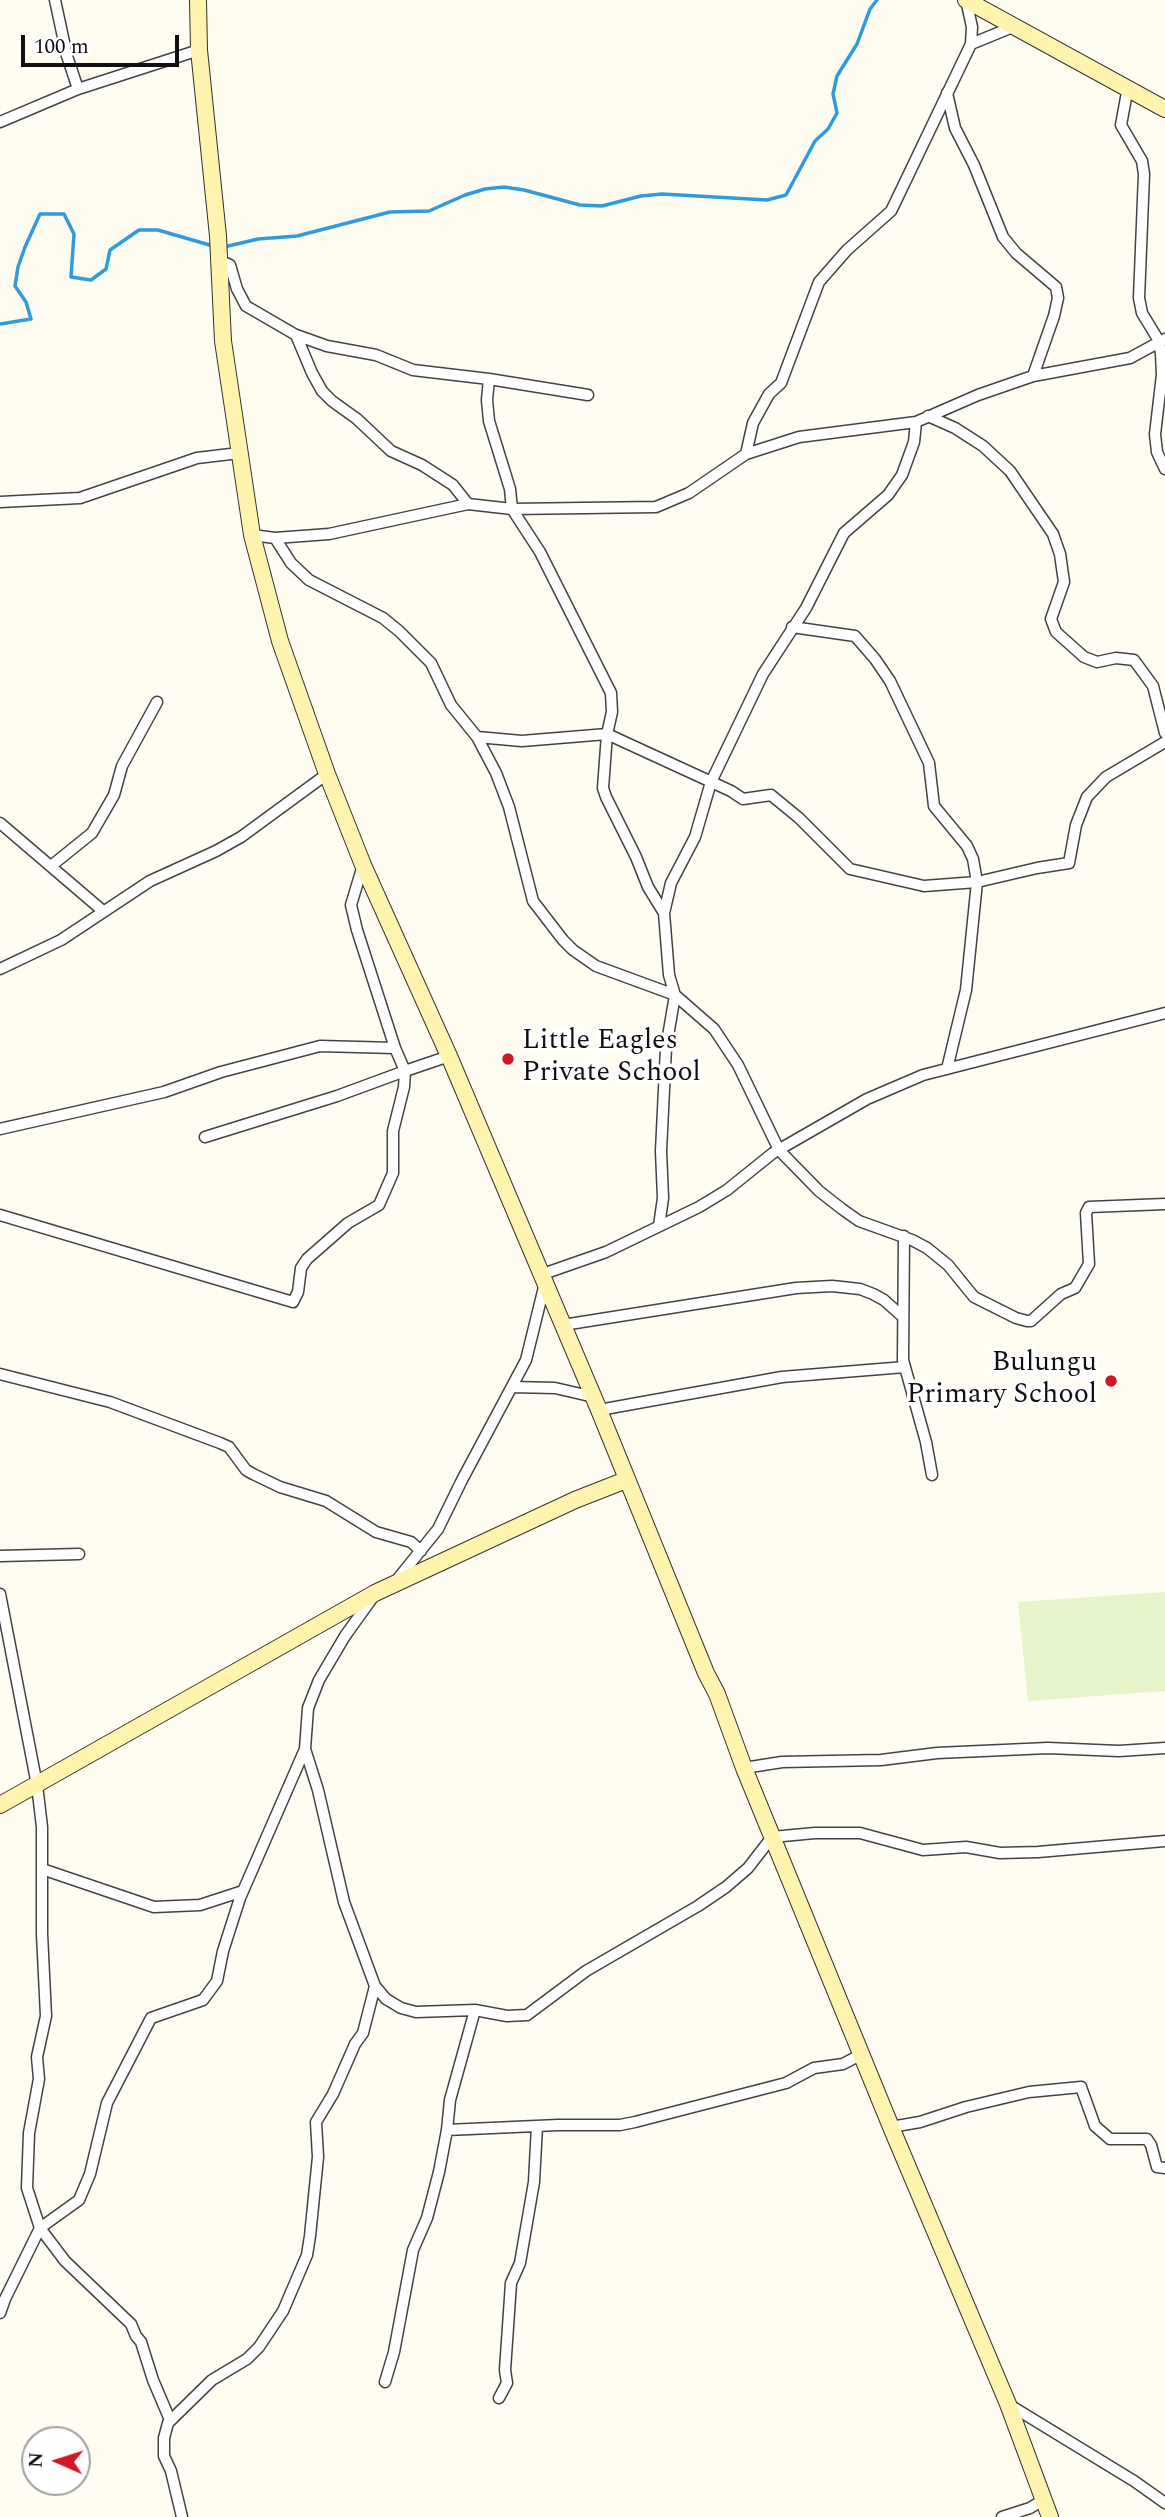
<!DOCTYPE html>
<html>
<head>
<meta charset="utf-8">
<style>
  body { margin:0 }
  #map { position:relative; width:1165px; height:2517px; overflow:hidden; background:#fffcf2; font-family:Spectral,serif }
  canvas { display:block }
  .north { position:absolute; left:21px; top:2426px; width:70px; height:70px; box-sizing:border-box; background:#fff; border:2px solid #9f9f9f; border-radius:50%; rotate:273deg; font-size:19px; font-weight:700; line-height:28px; text-align:center; color:#101010 }
  .north::after { content:''; display:block; margin:auto; width:24px; height:32px; background:#d01724; clip-path:polygon(50% 0,100% 100%,50% 72%,0 100%) }
  .scale { position:absolute; left:21px; top:35px; width:158px; height:32px; box-sizing:border-box; border:4px solid #101010; border-top:0; padding-left:9px; font-size:21px; line-height:24px; white-space:nowrap; color:#101010; -webkit-text-stroke:5px #fff; paint-order:stroke }
</style>
</head>
<body>
<div id="map">
<canvas width="1165" height="2517"></canvas>
<div class="north">N</div>
<div class="scale">100 m</div>
</div>
<script>
const c = document.querySelector('canvas').getContext('2d');
c.lineJoin = 'round';
function fill(path, color) { c.fillStyle = color; c.fill(path, 'evenodd'); }
const shape = rows => new Path2D(rows.map(r => 'M' + r).join(''));
function stroke(path, color, width, dash) { c.strokeStyle = color; c.lineWidth = width; c.lineCap = dash ? 'butt' : 'round'; c.setLineDash(dash || []); c.stroke(path); }
function label(font, color, halo, rows, align = 'center') {
  c.font = font + ' Spectral,serif'; c.lineWidth = 7; c.setLineDash([]); c.textBaseline = 'middle'; c.strokeStyle = halo; c.fillStyle = color; for (const [text, x, y, turn = 0] of rows) {
    c.save(); c.translate(x, y); c.rotate((+turn || 0) * Math.PI / 180); c.textAlign = isNaN(turn) ? turn : align; if (halo) c.strokeText(text, 0, 0); c.fillText(text, 0, 0); c.restore();
  }
}
const pitch = shape([
  [1165,1592,1165,1691,1028,1701,1018,1602]
]);
const stream = shape([
  [224,247,258,239,297,236,390,212,429,211,465,195,485,189,504,187,524,190,580,205,602,206,641,196,662,194,767,200,786,195,815,141,828,129,837,113,833,94,837,76,857,44,870,9,877,0],
  [0,324,31,319,26,302,15,286,18,267,25,247,40,214,64,214,74,234,71,277,91,280,106,269,110,250,139,230,158,230,213,246]
]);
const street = shape([
  [55,0,67,56,78,89,199,50],
  [971,44,1015,26],
  [1128,87,1121,125,1142,161,1144,174,1139,298,1142,313,1159,341,1161,354,1162,375,1155,434,1157,452,1165,469],
  [947,93,955,128,974,165,1003,237,1016,253,1056,287,1058,298,1054,316,1033,376],
  [0,122,78,89],
  [219,260,230,265,237,289,246,306,296,335,327,346,376,355,413,370,489,379,487,400,489,421,510,489,512,509,540,552,611,693,612,712,607,734,603,788,606,797,636,857,648,887,664,913],
  [296,335,312,373,322,391,332,401,357,419,391,451,422,465,453,485,468,504],
  [489,379,588,395],
  [928,416,955,428,983,446,1010,471,1053,534,1060,554,1064,582,1051,619,1056,632,1084,657,1097,662,1116,658,1134,660,1153,686,1165,733],
  [746,454,753,423,769,394,781,383,819,282,847,250,891,211,894,205,971,44,972,27,966,0],
  [0,502,80,498,197,458,239,453],
  [252,535,275,538,329,534,468,504,512,509,656,507,689,493,746,454,799,437,916,422,978,395,1033,376,1130,358,1165,339],
  [275,538,291,563,309,580,383,618,399,631,431,663,451,705,477,737,496,773,509,807,533,901,563,940,573,950,596,966,675,995,714,1029,738,1065,779,1150,819,1191,842,1209,859,1221,912,1240,927,1248,948,1265,974,1297,1016,1318,1027,1321,1031,1321,1061,1294,1075,1288,1089,1264,1086,1213,1089,1207,1165,1204],
  [792,627,855,636,875,659,890,681,929,763,934,806,967,846,973,859,977,882,966,990,947,1069],
  [477,737,522,741,607,734,731,791,743,799,771,795,799,818,850,869,924,886,977,882,1037,868,1069,863,1076,825,1087,797,1106,777,1165,742],
  [0,823,103,911],
  [363,865,351,905,357,930,395,1048],
  [51,866,92,833,114,795,122,766,157,702],
  [0,969,61,940,150,881,216,851,241,837,327,774],
  [0,1129,164,1092,221,1072,320,1046,395,1048,405,1071,449,1056],
  [0,1215,293,1302,298,1292,301,1268,307,1259,348,1223,379,1205,393,1173,393,1131,404,1087,405,1071,337,1096,205,1137],
  [659,1226,663,1198,661,1151,666,1048,675,995,669,975,664,913,671,883,695,837,711,782,763,674,806,608,844,533,888,495,902,475,914,442,916,422],
  [904,1236,903,1360,926,1442,932,1475],
  [543,1274,606,1252,699,1207,727,1190,773,1153,867,1099,923,1075,1165,1013],
  [563,1325,796,1288,832,1286,860,1289,873,1294,884,1300,903,1317],
  [0,1374,110,1402,220,1443,229,1447,246,1470,253,1474,280,1487,326,1501,376,1532,411,1542,421,1551],
  [512,1387,555,1388,594,1397],
  [599,1410,782,1377,905,1367],
  [0,1556,79,1554],
  [396,1581,438,1529,462,1480,526,1360,545,1283],
  [0,1594,37,1785,42,1827,42,1934,46,2016,37,2057,39,2079,29,2133,27,2188,40,2228,65,2261,131,2324,136,2336,141,2342,153,2380,170,2420],
  [305,1749,318,1790,344,1902,375,1986,386,1999,401,2008,416,2012,475,2010,507,2016,527,2015,586,1971,698,1906,726,1887,748,1868,772,1837,815,1833,860,1833,923,1850,966,1847,1000,1853,1038,1852,1165,1841],
  [744,1768,782,1762,881,1760,937,1753,1048,1748,1119,1751,1165,1748],
  [42,1869,154,1907,200,1905,243,1891],
  [891,2127,920,2122,966,2107,1029,2092,1081,2087,1095,2126,1110,2139,1147,2139,1151,2145,1157,2167,1165,2168],
  [447,2130,558,2125,620,2125,635,2122,786,2083,814,2068,843,2064,862,2054],
  [0,2313,5,2299,40,2228,79,2200,90,2174,107,2103,151,2018,203,2000,217,1981,223,1951,240,1898,305,1749,308,1708,319,1680,345,1636,373,1597],
  [385,2382,394,2352,413,2250,427,2218,439,2172,447,2130,450,2100,475,2010],
  [499,2398,507,2383,505,2370,511,2283,520,2263,534,2182,537,2126],
  [1008,2404,1134,2481,1165,2503],
  [182,2517,171,2471,164,2456,164,2438,168,2423,212,2380,247,2359,259,2347,283,2311,307,2255,310,2236,318,2157,316,2122,333,2094,355,2044,363,2033,375,1986],
  [1002,2517,1030,2508,1043,2500]
]);
const secondary = shape([
  [198,0,199,50,218,236,223,341,252,535,280,641,327,774,363,865,449,1056,599,1410,706,1673,717,1694,744,1768,891,2127,1008,2404,1050,2517],
  [966,0,1165,109],
  [0,1805,375,1593,575,1500,626,1480]
]);
const markers = [
  [508,1059,7,"#d01724"],
  [1111,1381,7,"#d01724"]
];
const poiNames = [
  ["Little Eagles",522,1043],
  ["Private School",522,1075],
  ["Bulungu",1097,1365,"right"],
  ["Primary School",1097,1397,"right"]
];
fill(pitch, '#e7f5ca');
stroke(stream, '#309bdc', 3.5);
stroke(street, '#434343', 13);
stroke(secondary, '#323232', 18);
stroke(street, '#fff', 10);
stroke(secondary, '#fff4ad', 16);
for (const [x, y, r, color] of markers) { const dot = new Path2D(); dot.arc(x, y, r, 0, 2 * Math.PI); c.fillStyle = color; c.fill(dot); stroke(dot, '#fff', 2.5); }
label('28px', '#101010', '#fff', poiNames, 'left');
</script>
</body>
</html>
